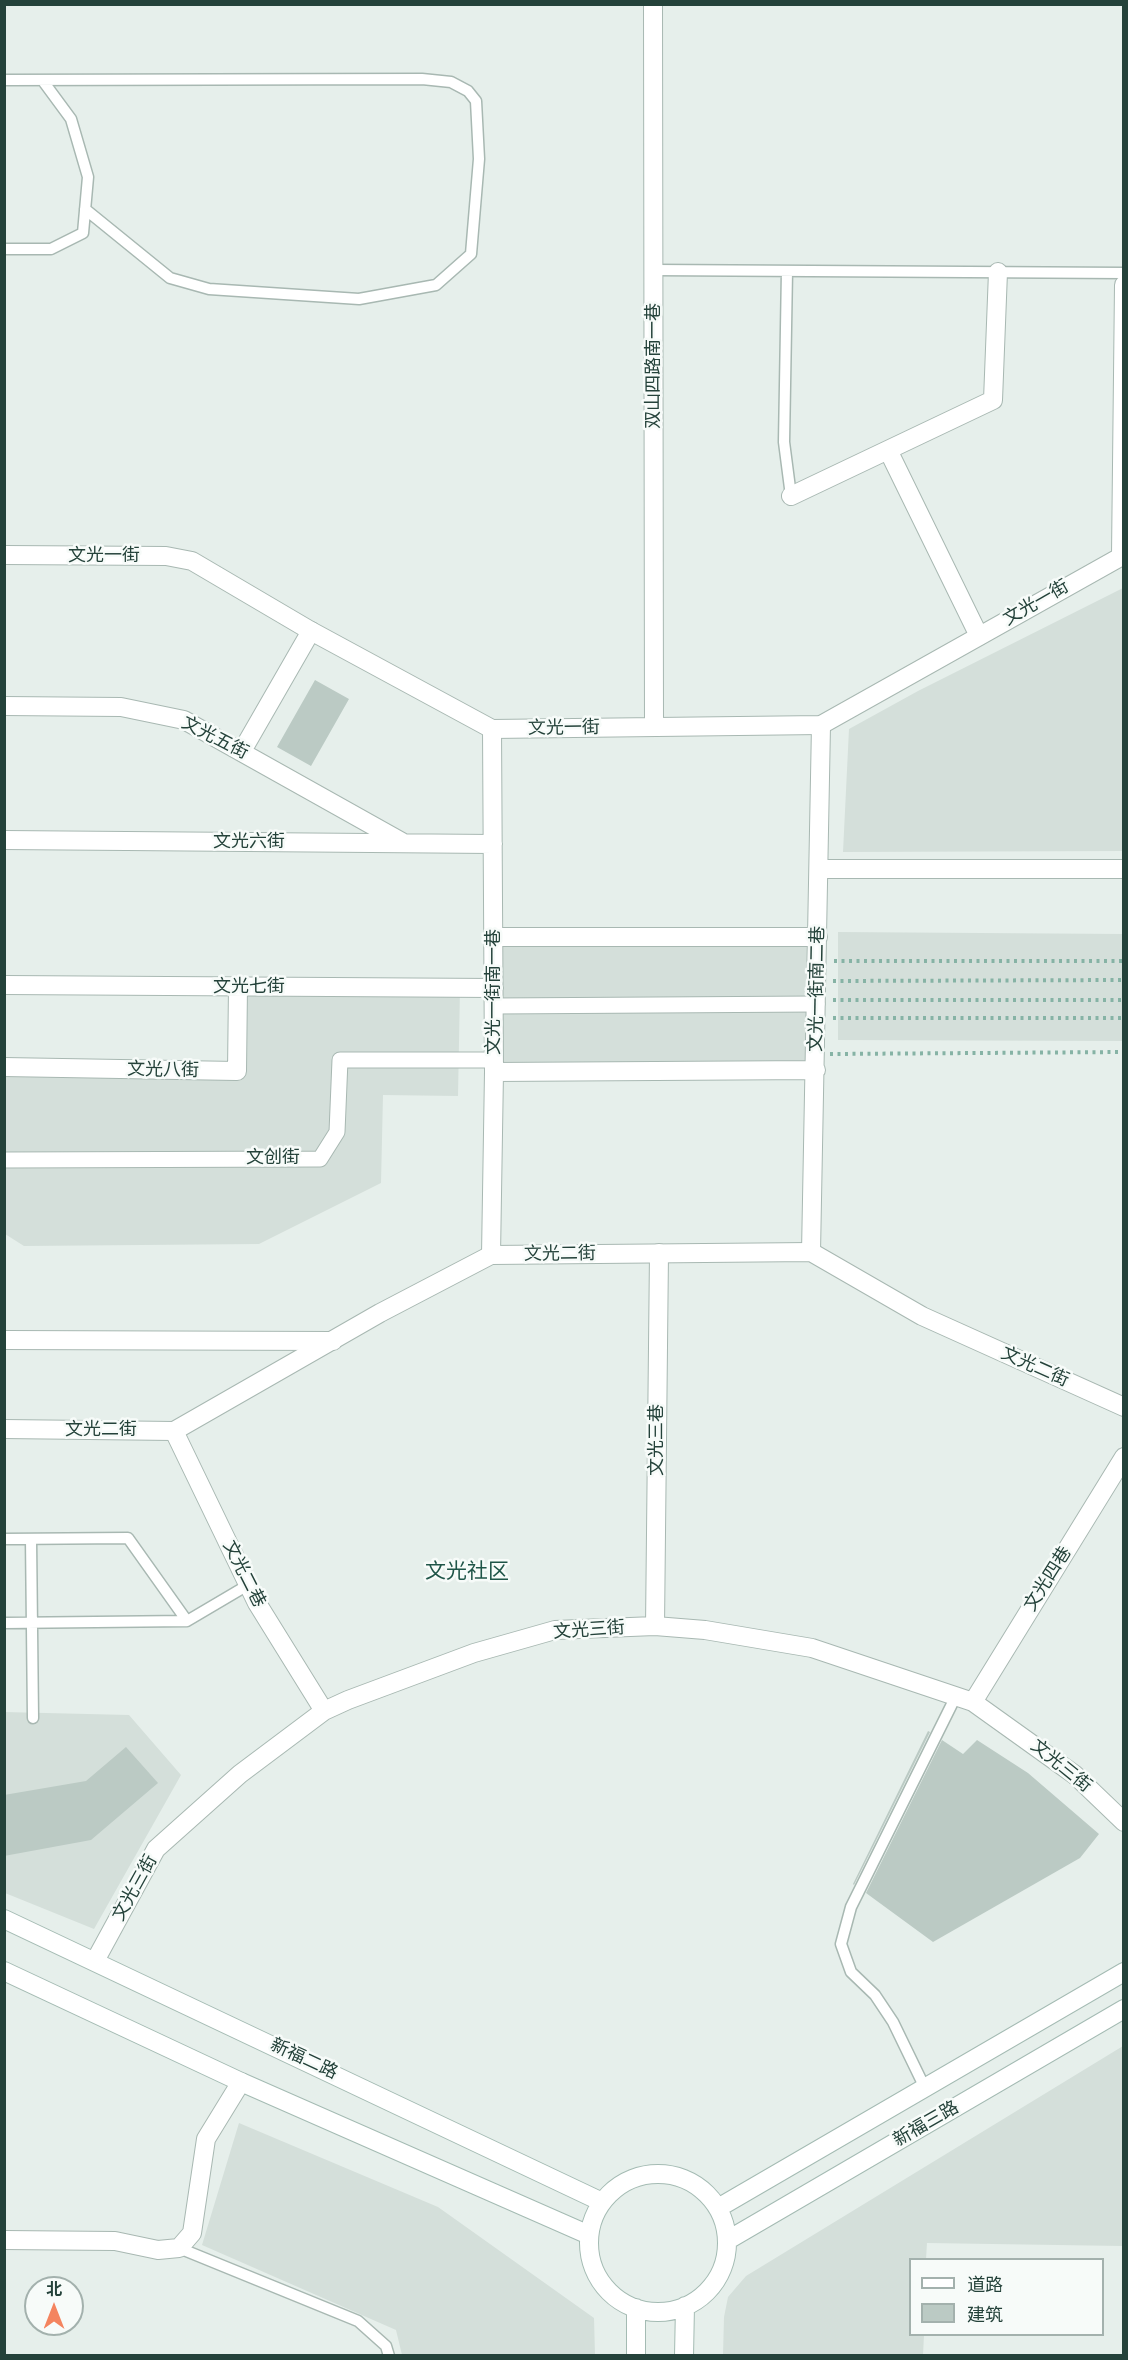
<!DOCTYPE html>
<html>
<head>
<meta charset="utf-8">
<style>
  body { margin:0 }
  #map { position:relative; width:1128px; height:2360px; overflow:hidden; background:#e6efeb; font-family:Rubik,"Noto Sans SC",sans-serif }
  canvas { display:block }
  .frame { position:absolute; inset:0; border:6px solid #24423a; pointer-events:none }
  .legend { position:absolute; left:909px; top:2258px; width:195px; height:78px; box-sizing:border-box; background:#f7fbf9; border:2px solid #a3b1ad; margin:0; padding:8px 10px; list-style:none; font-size:18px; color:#24423a }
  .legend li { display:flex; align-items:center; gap:12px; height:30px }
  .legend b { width:30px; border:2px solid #a3b1ad }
  .north { position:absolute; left:24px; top:2276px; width:60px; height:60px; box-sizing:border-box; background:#f7fbf9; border:2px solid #a3b1ad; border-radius:50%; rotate:0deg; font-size:16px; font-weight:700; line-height:24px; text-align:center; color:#24423a }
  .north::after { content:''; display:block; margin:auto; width:21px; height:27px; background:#f4845f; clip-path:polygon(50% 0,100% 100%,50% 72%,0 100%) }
</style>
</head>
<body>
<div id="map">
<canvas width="1128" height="2360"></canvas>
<div class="frame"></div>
<ul class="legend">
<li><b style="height:8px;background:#fff"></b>道路</li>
<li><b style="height:16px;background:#bbcac4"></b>建筑</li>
</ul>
<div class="north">北</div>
</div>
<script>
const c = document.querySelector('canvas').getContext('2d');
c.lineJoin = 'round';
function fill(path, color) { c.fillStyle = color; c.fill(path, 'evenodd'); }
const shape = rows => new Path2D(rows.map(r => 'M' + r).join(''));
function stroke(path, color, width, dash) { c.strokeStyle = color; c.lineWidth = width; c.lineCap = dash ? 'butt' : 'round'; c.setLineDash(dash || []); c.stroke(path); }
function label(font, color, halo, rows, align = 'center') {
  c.font = font + ' Rubik,"Noto Sans SC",sans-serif'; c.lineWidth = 5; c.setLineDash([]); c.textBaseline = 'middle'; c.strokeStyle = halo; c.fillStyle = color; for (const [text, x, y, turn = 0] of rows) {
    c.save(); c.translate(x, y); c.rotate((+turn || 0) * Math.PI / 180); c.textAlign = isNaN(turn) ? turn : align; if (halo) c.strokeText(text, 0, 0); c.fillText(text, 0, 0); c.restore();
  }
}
const built = shape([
  [1123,588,1123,851,843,852,849,729,918,691],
  [838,932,1123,934,1123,1041,838,1040],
  [493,937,818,937,816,1070,494,1072],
  [238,987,460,988,458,1096,383,1095,381,1183,259,1244,24,1246,5,1234,4,1067,236,1071],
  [4,1712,129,1715,181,1775,94,1929,5,1893],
  [1123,2046,1123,2246,927,2243,926,2259,910,2260,910,2334,924,2335,923,2355,723,2355,724,2317,728,2297,746,2276],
  [239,2123,438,2207,594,2318,595,2355,402,2355,396,2330,202,2245]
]);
const building = shape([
  [315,680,349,699,311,766,277,747],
  [928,1731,930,1732,854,1885,853,1884],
  [942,1740,963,1754,977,1740,1028,1773,1099,1834,1080,1858,933,1942,866,1893],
  [126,1747,158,1783,91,1840,4,1856,4,1795,86,1781]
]);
const path = shape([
  [834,961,1124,961],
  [833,981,1124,980],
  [833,1000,1124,1000],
  [833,1018,1124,1018],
  [830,1054,1124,1052]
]);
const service = shape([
  [4,80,422,79,451,82,468,91,476,101,479,159,471,254,436,285,359,299,209,289,170,278,85,209],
  [4,249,51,249,83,233,88,177,71,119,43,81],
  [654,270,1124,273],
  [787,271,784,442,791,496],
  [4,1539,128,1538,187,1621,248,1585],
  [31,1539,33,1718],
  [4,1623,187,1621],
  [925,2088,893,2022,875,1995,851,1972,841,1944,851,1907,956,1696],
  [179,2248,358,2321,386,2346,389,2356]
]);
const pedestrian = shape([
  [494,1006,817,1004],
  [4,1160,320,1159,337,1132,340,1060,494,1060]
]);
const minor = shape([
  [888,450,979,636],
  [791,496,993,400,998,272],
  [4,706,121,707,184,720,402,842],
  [242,751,311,631],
  [4,840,493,844],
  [819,869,1124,869],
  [493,937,818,937],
  [4,985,494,988],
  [4,1067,237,1071,238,987],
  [494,1072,816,1070],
  [811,1252,821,725],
  [491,1255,494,1072,492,729],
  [4,1340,333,1341],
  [174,1431,257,1603,324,1711],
  [655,1626,659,1253],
  [973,1702,1124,1457],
  [95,1961,156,1849,240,1774,324,1711,348,1700,474,1653,555,1630,655,1626,705,1630,812,1648,973,1702,1075,1775,1124,1822],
  [4,2240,115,2241,158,2250,179,2248,192,2233,206,2139,241,2082]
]);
const tertiary = shape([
  [653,4,654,727],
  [4,555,166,556,192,561,311,631,492,729,821,725,1124,555],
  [1121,555,1124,285],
  [4,1429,174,1431,380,1313,491,1255,811,1252,922,1316,1124,1407]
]);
const secondary = shape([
  [4,1919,602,2202],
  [4,1971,241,2082,589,2235],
  '589 2243a69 69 0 1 1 138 0a69 69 0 1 1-138 0Z',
  [718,2208,1124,1972],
  [728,2240,1124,2009],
  [636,2308,636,2356],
  [684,2356,685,2306]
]);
const streetNames = [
  ["双山四路南一巷",654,366,-90],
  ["文光一街",104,556],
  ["文光一街",1036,603,-30],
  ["文光一街",564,728,-1],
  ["文光五街",215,738,27],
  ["文光六街",249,842],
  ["文光七街",249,987],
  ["文光一街南二巷",817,989,-89],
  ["文光一街南一巷",494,992,-90],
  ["文光八街",163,1070,1],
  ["文创街",273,1158],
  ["文光二街",560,1254,-1],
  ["文光二街",1035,1367,24],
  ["文光二街",101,1430],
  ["文光三巷",657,1440,-90],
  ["文光二巷",244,1574,63],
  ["文光四巷",1048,1579,-58],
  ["文光三街",589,1630,-4],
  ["文光三街",1061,1766,39],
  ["文光三街",135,1888,-61],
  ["新福二路",304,2059,25],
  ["新福三路",926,2124,-30]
];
const quarterNames = [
  ["文光社区",467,1572]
];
fill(built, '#d4dfda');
fill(building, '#bbcac4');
stroke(service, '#a8b8b2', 13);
stroke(pedestrian, '#a8b8b2', 17);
stroke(minor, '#a8b8b2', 20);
stroke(tertiary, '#a8b8b2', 20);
stroke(secondary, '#a4bbb3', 20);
stroke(path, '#86b3a5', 4, [3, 4.5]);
stroke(service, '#fff', 10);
stroke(pedestrian, '#fff', 15);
stroke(minor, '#fff', 18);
stroke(tertiary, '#fff', 18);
stroke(secondary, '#fff', 18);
label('18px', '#24423a', '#f7fbf9', streetNames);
label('21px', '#1f5548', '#f7fbf9', quarterNames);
</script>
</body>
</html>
